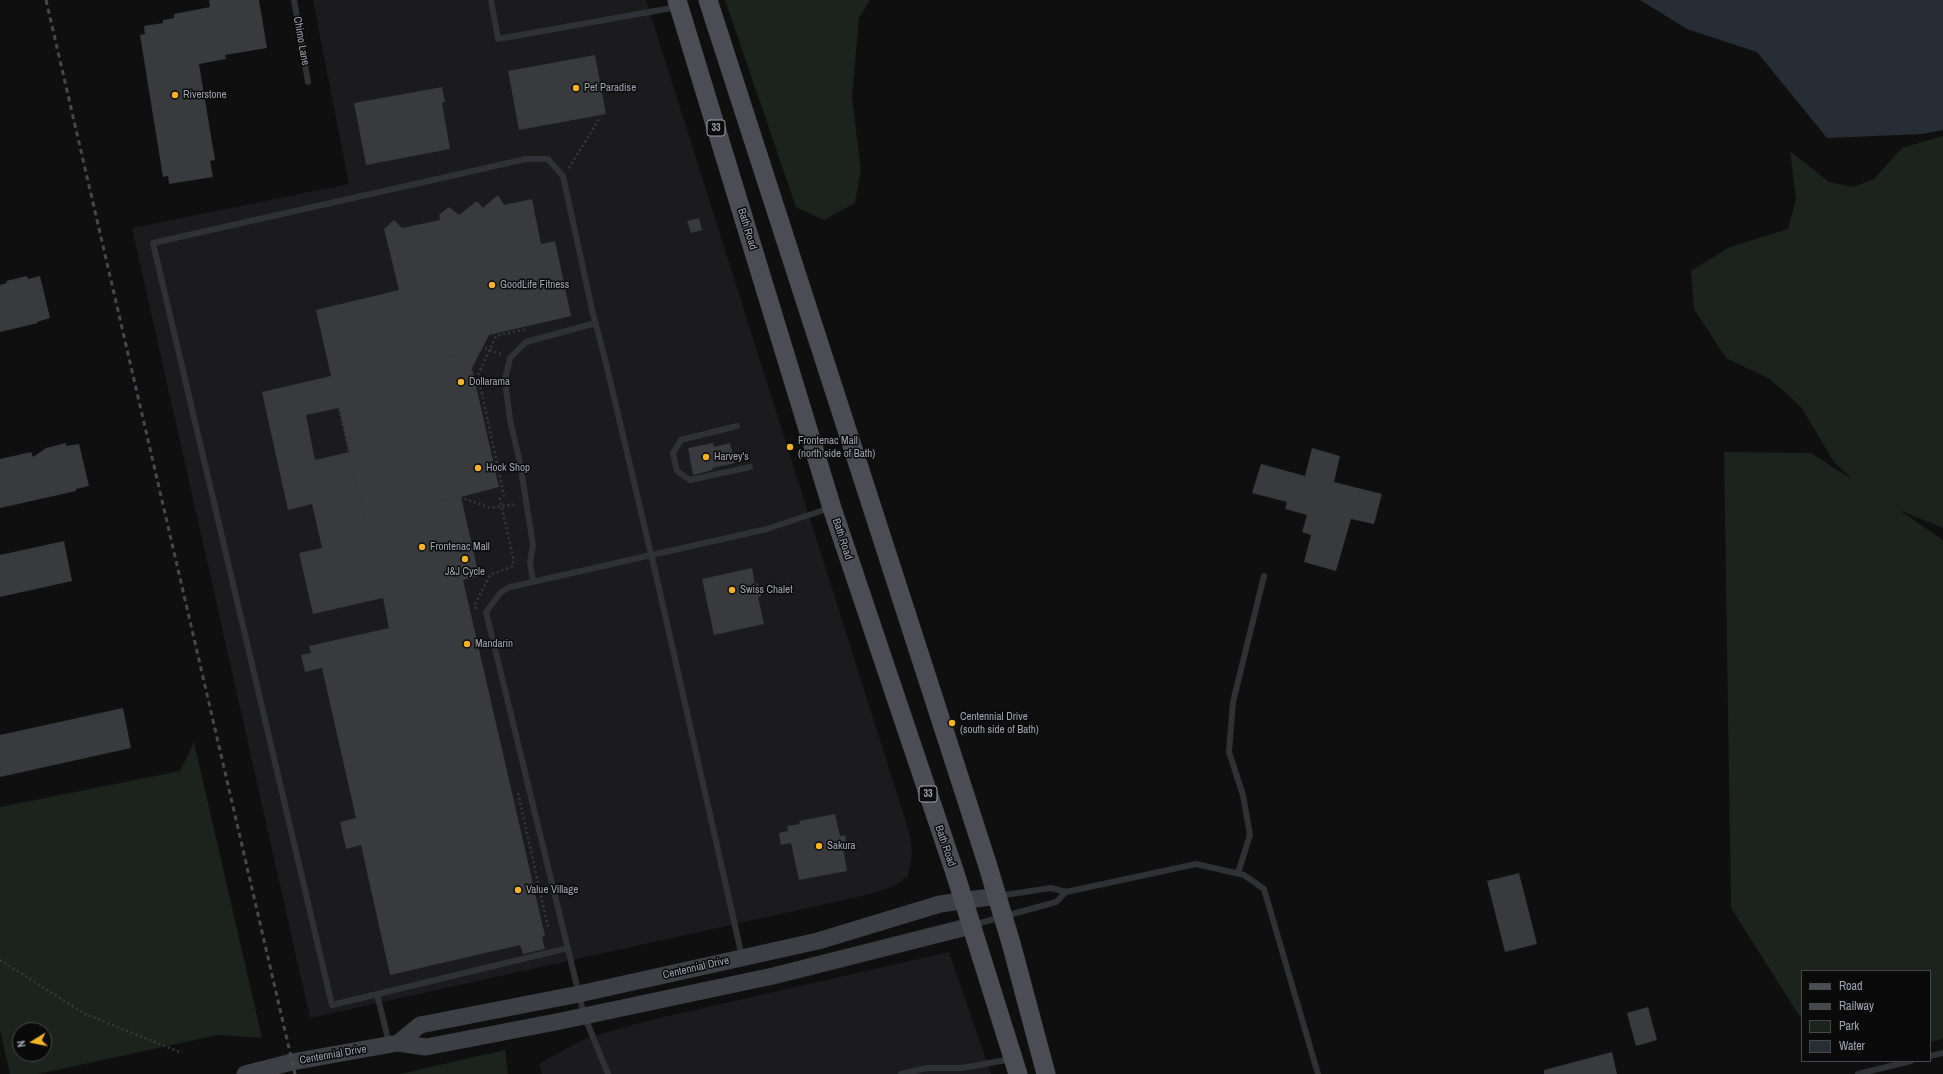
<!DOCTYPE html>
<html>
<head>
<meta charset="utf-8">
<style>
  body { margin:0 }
  #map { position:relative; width:1943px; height:1074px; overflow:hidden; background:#0f0f10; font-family:"Archivo Narrow",sans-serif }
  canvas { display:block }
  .legend { position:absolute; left:1801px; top:970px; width:130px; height:92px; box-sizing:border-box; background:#0a0a0b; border:1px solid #46484e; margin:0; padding:5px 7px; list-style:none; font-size:12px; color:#a0a5b2 }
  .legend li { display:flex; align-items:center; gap:8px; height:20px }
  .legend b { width:20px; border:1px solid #46484e }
  .north { position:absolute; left:12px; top:1022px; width:40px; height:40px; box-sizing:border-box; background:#0a0a0b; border:1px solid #46484e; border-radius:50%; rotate:260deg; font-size:11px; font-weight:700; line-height:16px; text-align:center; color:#a0a5b2 }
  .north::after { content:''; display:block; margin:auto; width:14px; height:18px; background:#f3b324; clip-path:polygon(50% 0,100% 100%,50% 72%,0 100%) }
</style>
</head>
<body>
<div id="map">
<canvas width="1943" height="1074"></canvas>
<ul class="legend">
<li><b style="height:5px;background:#4c4d54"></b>Road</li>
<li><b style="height:5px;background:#47484e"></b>Railway</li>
<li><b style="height:11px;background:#1b231c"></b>Park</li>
<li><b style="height:11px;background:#262d34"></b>Water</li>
</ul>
<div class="north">N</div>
</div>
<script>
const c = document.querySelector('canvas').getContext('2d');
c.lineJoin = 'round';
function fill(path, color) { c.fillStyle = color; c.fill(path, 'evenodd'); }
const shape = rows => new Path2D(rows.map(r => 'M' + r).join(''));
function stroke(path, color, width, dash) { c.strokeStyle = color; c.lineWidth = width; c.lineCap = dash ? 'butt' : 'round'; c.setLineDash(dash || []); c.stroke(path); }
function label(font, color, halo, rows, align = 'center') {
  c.font = font + ' "Archivo Narrow",sans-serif'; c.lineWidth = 3; c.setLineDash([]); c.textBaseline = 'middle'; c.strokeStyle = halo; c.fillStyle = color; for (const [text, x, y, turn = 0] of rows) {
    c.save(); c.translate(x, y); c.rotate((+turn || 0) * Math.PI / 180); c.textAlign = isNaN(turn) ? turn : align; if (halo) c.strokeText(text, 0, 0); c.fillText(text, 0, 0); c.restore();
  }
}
const built = shape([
  [313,0,646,0,910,835,912,854,908,876,894,886,871,894,310,1018,132,228,349,184],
  [949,952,991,1074,542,1074,539,1064,584,1039,647,1021]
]);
const green = shape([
  [725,0,870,0,859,18,852,98,861,170,855,203,824,220,796,207],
  [1943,136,1943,528,1899,510,1943,540,1943,1039,1930,1042,1930,971,1802,971,1802,1020,1731,908,1724,452,1811,453,1853,480,1834,462,1801,407,1770,379,1726,358,1694,309,1691,271,1730,247,1788,229,1796,199,1790,151,1829,182,1853,187,1874,179,1902,148],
  [194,742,262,1038,218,1035,38,1074,10,1074,0,1030,0,807,180,771],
  [20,1030,44,1030,44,1054,20,1054],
  [505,1050,508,1074,400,1074]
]);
const water = shape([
  [1640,0,1943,0,1943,130,1922,134,1827,138,1757,52,1687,29]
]);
const building = shape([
  [209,0,259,0,267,48,225,55,226,59,199,64,215,160,210,161,213,177,169,184,168,176,163,177,140,35,145,34,144,26,163,23,163,20,174,18,174,14,210,7],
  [595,55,606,114,519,130,508,71],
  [442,87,445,102,442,103,450,149,366,165,354,103],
  [498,195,504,205,532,199,541,244,555,241,571,316,489,335,472,368,499,487,461,497,479,576,463,580,545,936,542,937,545,949,523,954,520,945,390,975,361,845,346,849,340,822,356,818,322,668,305,672,301,655,311,653,309,646,389,628,383,598,313,614,299,553,322,548,312,504,288,510,262,392,331,376,316,310,399,290,384,229,394,220,402,228,440,220,439,215,449,207,459,215,477,201,483,208],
  [339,408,349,452,315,460,306,415],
  [699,218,702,230,691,233,687,221],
  [27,276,28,279,40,276,50,318,37,322,38,323,0,332,0,285,7,283,6,281],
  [66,443,66,446,79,444,89,486,76,489,76,491,0,508,0,459,31,452,33,457,46,448],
  [713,443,714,447,730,443,735,463,712,468,713,470,693,475,688,448],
  [1312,448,1340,456,1334,482,1382,494,1374,524,1351,519,1336,571,1304,562,1311,535,1302,532,1307,515,1285,509,1287,502,1252,493,1261,464,1305,476],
  [64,541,72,581,0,597,0,555],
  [752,568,755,584,758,583,761,596,758,597,764,624,714,635,702,579],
  [123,708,131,748,0,777,0,735],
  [835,814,840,836,845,835,847,847,843,848,847,871,799,880,791,843,781,845,779,833,788,831,787,826,800,824,799,821],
  [1519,873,1537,944,1505,952,1487,881],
  [1648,1007,1657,1040,1636,1046,1627,1013],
  [1612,1052,1617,1074,1544,1074,1544,1070]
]);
const path = shape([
  [569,168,599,119],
  [501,354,484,348,333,383,365,519,461,497,490,508,517,504],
  [476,609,475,604,490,575,513,566,513,557,500,499,504,496,478,375,496,336,527,329],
  [518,793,548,927],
  [0,960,85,1014,182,1053]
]);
const service = shape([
  [294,0,308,82],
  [491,0,498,39,677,7],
  [737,426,681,440,673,453,677,471,690,480,750,467],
  [533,581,530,562,533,545,520,463,510,420,505,380,510,358,526,342,596,323],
  [1238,873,1250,835,1243,795,1229,752,1233,702,1264,576],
  [998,896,1051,888,1066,892,1196,864,1244,875,1264,889,1318,1074],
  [973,925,1056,902,1066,892],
  [568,948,332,1005,153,243,526,159,548,159,563,176,593,314,604,355,659,588,742,957],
  [377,994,389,1043],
  [1930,1056,1943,1053],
  [608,1074,584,1015,486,612,501,592,510,587,767,529,830,508],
  [901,1074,927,1068,962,1068,1012,1059],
  [1858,1074,1911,1061]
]);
const secondary = shape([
  [398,1043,420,1025,579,994,818,941,940,904,997,896],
  [245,1074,292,1062,398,1043,426,1047,556,1022,773,976,971,926]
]);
const primary = shape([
  [677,0,832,508,955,873,1018,1074],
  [708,0,987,863,1011,943,1046,1074]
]);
const rail = shape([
  [46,0,295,1074]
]);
const markers = [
  [576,88,4,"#f3b324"],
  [175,95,4,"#f3b324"],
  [492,285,4,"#f3b324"],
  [461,382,4,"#f3b324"],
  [790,447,4,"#f3b324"],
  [706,457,4,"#f3b324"],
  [478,468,4,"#f3b324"],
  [422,547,4,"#f3b324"],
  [465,559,4,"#f3b324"],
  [732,590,4,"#f3b324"],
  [467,644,4,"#f3b324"],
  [952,723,4,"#f3b324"],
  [819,846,4,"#f3b324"],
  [518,890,4,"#f3b324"]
];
const shields = [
  [716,128,18],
  [928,794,18]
];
const shieldNames = [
  ["33",716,128],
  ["33",928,794]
];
const streetNames = [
  ["Chimo Lane",301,41,80],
  ["Bath Road",747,229,73],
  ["Bath Road",842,539,72],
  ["Bath Road",945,846,71],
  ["Centennial Drive",696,968,-13],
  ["Centennial Drive",333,1055,-10]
];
const poiNames = [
  ["Pet Paradise",584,88],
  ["Riverstone",183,95],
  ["GoodLife Fitness",500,285],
  ["Dollarama",469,382],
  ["Frontenac Mall",798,441],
  ["(north side of Bath)",798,454],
  ["Harvey's",714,457],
  ["Hock Shop",486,468],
  ["Frontenac Mall",430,547],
  ["J&J Cycle",465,572,"center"],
  ["Swiss Chalet",740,590],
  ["Mandarin",475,644],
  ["Centennial Drive",960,717],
  ["(south side of Bath)",960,730],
  ["Sakura",827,846],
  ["Value Village",526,890]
];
fill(built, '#1b1b1d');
fill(green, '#1b231c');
fill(water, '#262d34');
fill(building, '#393a3e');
stroke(path, '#36383c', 2.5, [2, 3]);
stroke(service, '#303135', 6);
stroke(secondary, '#3e3f45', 17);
stroke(primary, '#4c4d54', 19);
stroke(rail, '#47484e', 3, [5, 4]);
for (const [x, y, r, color] of markers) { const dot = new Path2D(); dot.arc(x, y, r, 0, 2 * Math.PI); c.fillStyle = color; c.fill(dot); stroke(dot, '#0a0a0b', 1.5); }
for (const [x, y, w] of shields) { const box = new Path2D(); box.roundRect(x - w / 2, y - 8, w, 16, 3); c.fillStyle = '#0a0a0b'; c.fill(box); stroke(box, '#a0a5b2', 1); }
label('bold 10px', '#a0a5b2', null, shieldNames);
label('11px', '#a0a5b2', '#0a0a0b', streetNames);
label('11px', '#a0a5b2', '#0a0a0b', poiNames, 'left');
</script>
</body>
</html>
